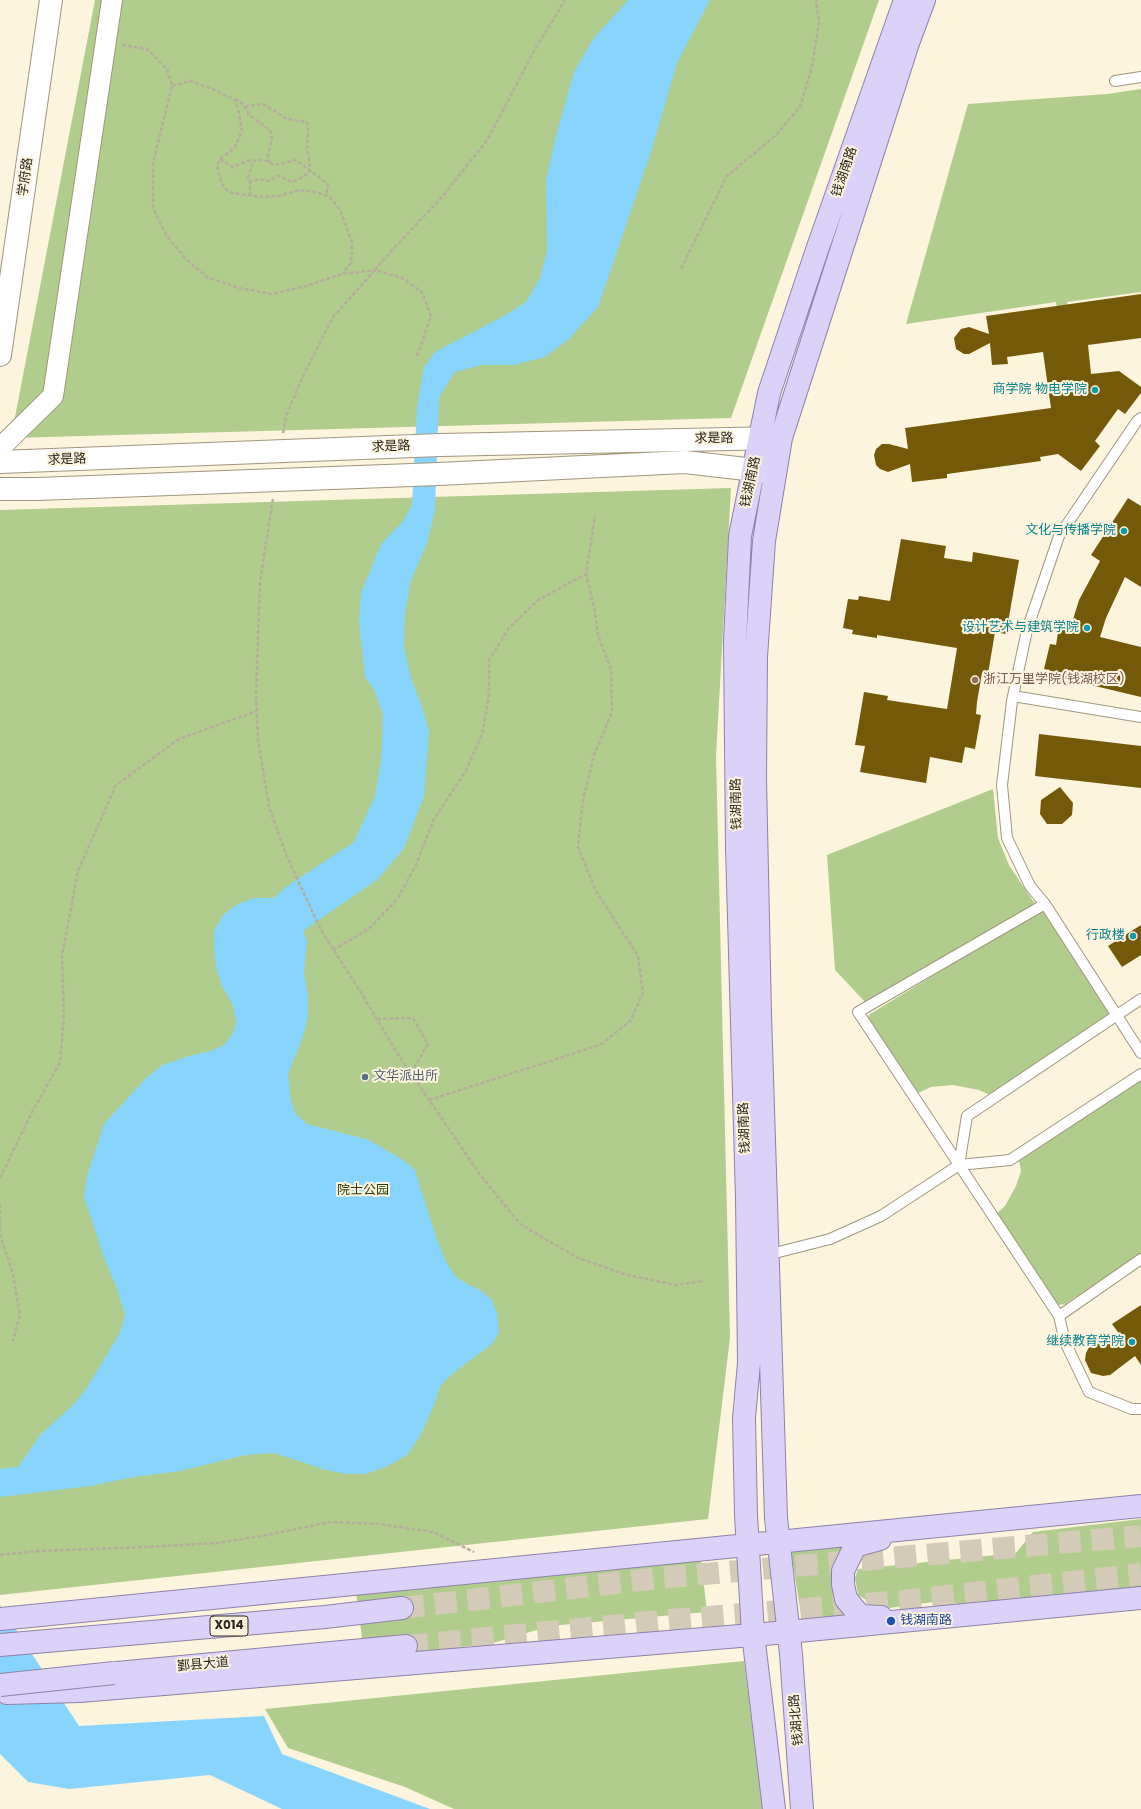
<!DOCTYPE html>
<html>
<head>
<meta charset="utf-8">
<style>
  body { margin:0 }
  canvas { display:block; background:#fdf4de }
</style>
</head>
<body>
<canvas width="1141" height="1809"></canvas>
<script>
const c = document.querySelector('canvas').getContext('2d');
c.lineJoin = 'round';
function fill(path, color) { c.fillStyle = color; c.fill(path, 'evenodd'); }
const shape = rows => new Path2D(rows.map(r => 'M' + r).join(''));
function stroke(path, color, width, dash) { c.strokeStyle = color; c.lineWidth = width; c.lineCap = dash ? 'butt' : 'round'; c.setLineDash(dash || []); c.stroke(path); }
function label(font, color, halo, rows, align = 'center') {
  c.font = font + ' Poppins,"Noto Sans SC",sans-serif'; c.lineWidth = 4; c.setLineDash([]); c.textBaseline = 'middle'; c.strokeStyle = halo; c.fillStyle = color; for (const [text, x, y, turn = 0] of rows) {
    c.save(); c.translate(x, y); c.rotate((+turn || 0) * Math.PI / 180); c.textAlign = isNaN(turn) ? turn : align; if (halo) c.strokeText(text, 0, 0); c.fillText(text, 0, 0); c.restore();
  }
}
const green = shape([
  [95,0,879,0,731,418,11,438],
  [1141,89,1141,292,1067,302,1069,314,1058,315,1056,302,906,324,968,104,1107,94],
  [731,488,716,756,730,1338,708,1519,0,1595,0,510],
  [993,789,998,838,1009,865,1035,904,866,1003,835,970,827,855],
  [1041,910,1047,911,1113,1013,992,1096,979,1090,953,1085,931,1087,916,1094,867,1019,870,1014],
  [1141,1081,1141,1253,1065,1304,1057,1305,995,1215,1005,1206,1016,1186,1021,1171,1019,1160],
  [1141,1519,1141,1593,968,1608,948,1600,881,1609,858,1595,855,1578,858,1569,1016,1553,1033,1532],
  [846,1546,855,1618,803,1626,791,1552],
  [701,1560,707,1612,550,1626,493,1643,365,1659,356,1593],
  [744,1661,763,1809,454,1809,405,1787,288,1748,265,1709]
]);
const water = shape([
  [628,0,710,0,677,63,651,152,598,307,569,339,545,357,514,365,482,365,455,372,439,397,435,510,427,543,410,583,405,614,404,648,411,678,423,710,429,731,424,796,404,848,378,879,303,931,307,941,304,974,308,995,308,1016,303,1037,288,1074,291,1101,295,1113,307,1124,369,1140,403,1160,415,1170,436,1237,446,1262,456,1277,467,1284,480,1290,491,1299,497,1312,499,1333,492,1344,452,1374,440,1386,434,1405,420,1436,407,1455,386,1467,365,1474,346,1474,326,1470,274,1453,245,1455,180,1471,134,1477,90,1486,0,1497,0,1469,18,1467,40,1435,72,1406,86,1389,120,1333,125,1314,117,1289,103,1255,84,1197,87,1176,104,1124,145,1079,162,1065,189,1056,211,1051,224,1045,232,1035,236,1023,233,1005,222,986,216,967,214,949,214,931,223,915,238,904,255,898,274,898,287,886,354,842,375,796,381,761,383,714,374,690,365,677,359,622,361,593,381,544,404,520,412,504,417,408,424,367,435,352,502,317,526,302,540,278,547,251,546,180,556,136,574,72,593,39],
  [0,1605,79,1726,264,1716,282,1754,430,1809,282,1809,210,1775,69,1789,28,1782,0,1754]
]);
const building = shape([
  [1141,294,1141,338,1088,345,1091,374,1119,371,1141,387,1141,393,1125,414,1118,409,1095,441,1100,446,1081,471,1058,454,1040,457,1041,461,947,474,947,478,912,482,910,464,888,472,880,469,876,465,874,455,876,449,882,444,889,444,908,449,905,428,1051,408,1043,352,1007,357,1008,364,992,365,990,343,969,354,964,354,956,349,954,338,961,329,969,327,989,334,986,316],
  [1128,498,1141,506,1141,587,1125,577,1106,618,1100,637,1141,647,1141,697,1049,675,1050,670,1044,669,1050,644,1056,645,1059,627,1070,629,1079,600,1100,561,1091,555],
  [901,539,946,546,944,558,972,562,973,552,1019,560,1006,634,995,632,988,674,982,673,977,702,976,714,981,715,975,749,965,747,962,763,930,757,926,783,860,772,865,746,855,745,864,692,888,696,887,700,947,709,957,648,877,635,877,638,852,634,853,630,843,628,848,599,858,600,859,596,890,601],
  [1039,734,1141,746,1141,788,1035,776],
  [1060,787,1073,803,1072,815,1062,824,1047,824,1040,814,1041,800],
  [1141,925,1141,955,1122,967,1108,946],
  [1141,1305,1141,1365,1135,1356,1110,1375,1103,1376,1091,1373,1085,1360,1086,1353,1089,1347,1100,1342,1126,1343,1112,1324]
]);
const primaryTunnel = shape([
  [402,1608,658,1578,1141,1536],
  [406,1646,670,1620,902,1601,1141,1574]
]);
const path = shape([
  [122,45,147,49,167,69,172,86,153,163,153,208,167,236,186,259,207,277,239,288,272,294,306,286,342,274,375,270],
  [172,86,190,81,213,89,235,100,239,113,242,131,235,147,220,159,217,166,220,178,224,188,232,193,262,197,279,196,299,190,316,192,330,197,340,210,352,242,352,253,351,263,343,273],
  [235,100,239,100,245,107,249,115,270,130,272,138,268,156,269,162],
  [245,107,259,104,265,105,287,119,307,122,308,130,307,149,309,158,310,171,307,174,293,182,278,176,268,181,259,179,250,182],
  [220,159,233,167,247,161,264,160,275,165,296,160,328,184,326,196],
  [250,196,250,182,248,177,253,162],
  [681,269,727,176,776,135,800,107,812,67,819,23,816,0],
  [417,356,431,316,422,292,402,278,375,270,396,246,442,197,488,139,534,51,565,0],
  [283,433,286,416,303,376,333,317,375,270],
  [273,499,260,582,256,695,258,739,269,807,287,857,321,930,360,991,396,1051,478,1172,520,1224,576,1257,624,1274,675,1285,704,1281],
  [333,950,370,928,398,898,416,865,434,819,465,772,482,735,489,694,489,660,509,628,538,600,586,574,595,516],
  [377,1019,413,1018,428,1044,411,1073],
  [429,1100,600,1045,630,1021,643,993,638,956,596,891,578,847,583,800,594,755,612,712,611,669,598,635,594,607,586,574],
  [0,1178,31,1114,60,1062,64,1017,62,956,78,871,116,785,179,739,257,711],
  [0,1204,0,1235,13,1274,20,1315,13,1341],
  [0,1555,38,1551,145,1547,217,1543,262,1536,331,1522,379,1524,433,1532,474,1552]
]);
const lane = shape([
  [1115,81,1141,77],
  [1141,418,1137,421,1059,536,1027,630,1012,701,1002,785,1007,838,1030,886,1045,904,858,1012,1059,1316,1065,1342,1089,1392,1132,1409,1141,1409],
  [1013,696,1141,717],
  [1045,904,1141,1053],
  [1141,999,967,1116,959,1165,1010,1160,1141,1074],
  [767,1255,830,1239,881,1216,959,1165],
  [1059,1316,1141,1259]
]);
const street = shape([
  [0,448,53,396,112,0]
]);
const secondary = shape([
  [0,355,51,0],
  [0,462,440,445,778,438],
  [0,489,37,489,439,474,685,462,772,472]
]);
const primary = shape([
  [880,1539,855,1546,843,1571,843,1584,846,1599,860,1616,881,1617],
  [0,1619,1141,1506],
  [0,1645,325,1617,402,1608],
  [117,1673,406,1646],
  [7,1693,80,1691,788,1632,1141,1598],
  [774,1809,753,1634,746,1515,744,1418,749,1363,747,1198,737,848,735,641,740,536,769,393,817,250,905,0],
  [802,1809,791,1654,776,1518,760,1014,755,778,756,657,764,541,781,438,908,43,924,0]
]);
const primaryBridge = shape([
  [0,1685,114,1673]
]);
const markers = [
  [1095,390,4,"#0f9aa8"],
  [1124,531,4,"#0f9aa8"],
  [1087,628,4,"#0f9aa8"],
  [975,680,4,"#8d6e63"],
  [1133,936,4,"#0f9aa8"],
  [365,1077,4,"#5c6f8a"],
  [1132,1342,4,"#0f9aa8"],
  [891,1621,5,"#1a4fb4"]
];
const shields = [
  [229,1626,38]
];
const shieldNames = [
  ["X014",229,1626]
];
const streetNames = [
  ["钱湖南路",845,172,-71],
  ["学府路",26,177,-82],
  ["求是路",714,439,-1],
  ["求是路",391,447,-2],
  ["求是路",67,460,-2],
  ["钱湖南路",751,482,-78],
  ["钱湖南路",737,804,-91],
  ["钱湖南路",745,1128,-92],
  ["鄞县大道",203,1665,-5],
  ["钱湖北路",797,1720,-95]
];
const cultureNames = [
  ["商学院 物电学院",1087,390],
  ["文化与传播学院",1116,531],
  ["设计艺术与建筑学院",1079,628],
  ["行政楼",1125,936],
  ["继续教育学院",1124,1342]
];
const educationNames = [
  ["浙江万里学院(钱湖校区)",983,680]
];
const serviceNames = [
  ["文华派出所",373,1077]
];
const parkNames = [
  ["院士公园",363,1191]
];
const transitNames = [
  ["钱湖南路",900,1621]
];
fill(green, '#b0cd8d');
fill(water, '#87d5fe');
fill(building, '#745a08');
stroke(primaryTunnel, '#d3cbb7', 22, [22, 11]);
stroke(lane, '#a0967d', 12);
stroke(street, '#a0967d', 22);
stroke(secondary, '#a0967d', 24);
stroke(primary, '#8f82a9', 24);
stroke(path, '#b5ae9c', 2.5, [4, 2]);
stroke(lane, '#fff', 10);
stroke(street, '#fff', 20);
stroke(secondary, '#fff', 22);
stroke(primary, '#dcd1f8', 22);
stroke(primaryBridge, '#8f82a9', 24, []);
stroke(primaryBridge, '#dcd1f8', 22);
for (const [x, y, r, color] of markers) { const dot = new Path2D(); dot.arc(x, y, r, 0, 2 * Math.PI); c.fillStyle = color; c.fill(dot); stroke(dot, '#fdf4de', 1.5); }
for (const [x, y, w] of shields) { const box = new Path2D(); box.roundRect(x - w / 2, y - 10, w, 20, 3); c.fillStyle = '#fdf4de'; c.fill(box); stroke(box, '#2b271d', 1); }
label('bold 12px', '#2b271d', null, shieldNames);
label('13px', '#2b271d', '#fdf4de', streetNames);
label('13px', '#0d838f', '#fdf4de', cultureNames, 'right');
label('13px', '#785e54', '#fdf4de', educationNames, 'left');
label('13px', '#4e5e75', '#fdf4de', serviceNames, 'left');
label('13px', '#2b3d0d', '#fdf4de', parkNames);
label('13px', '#164399', '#fdf4de', transitNames, 'left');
</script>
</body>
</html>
